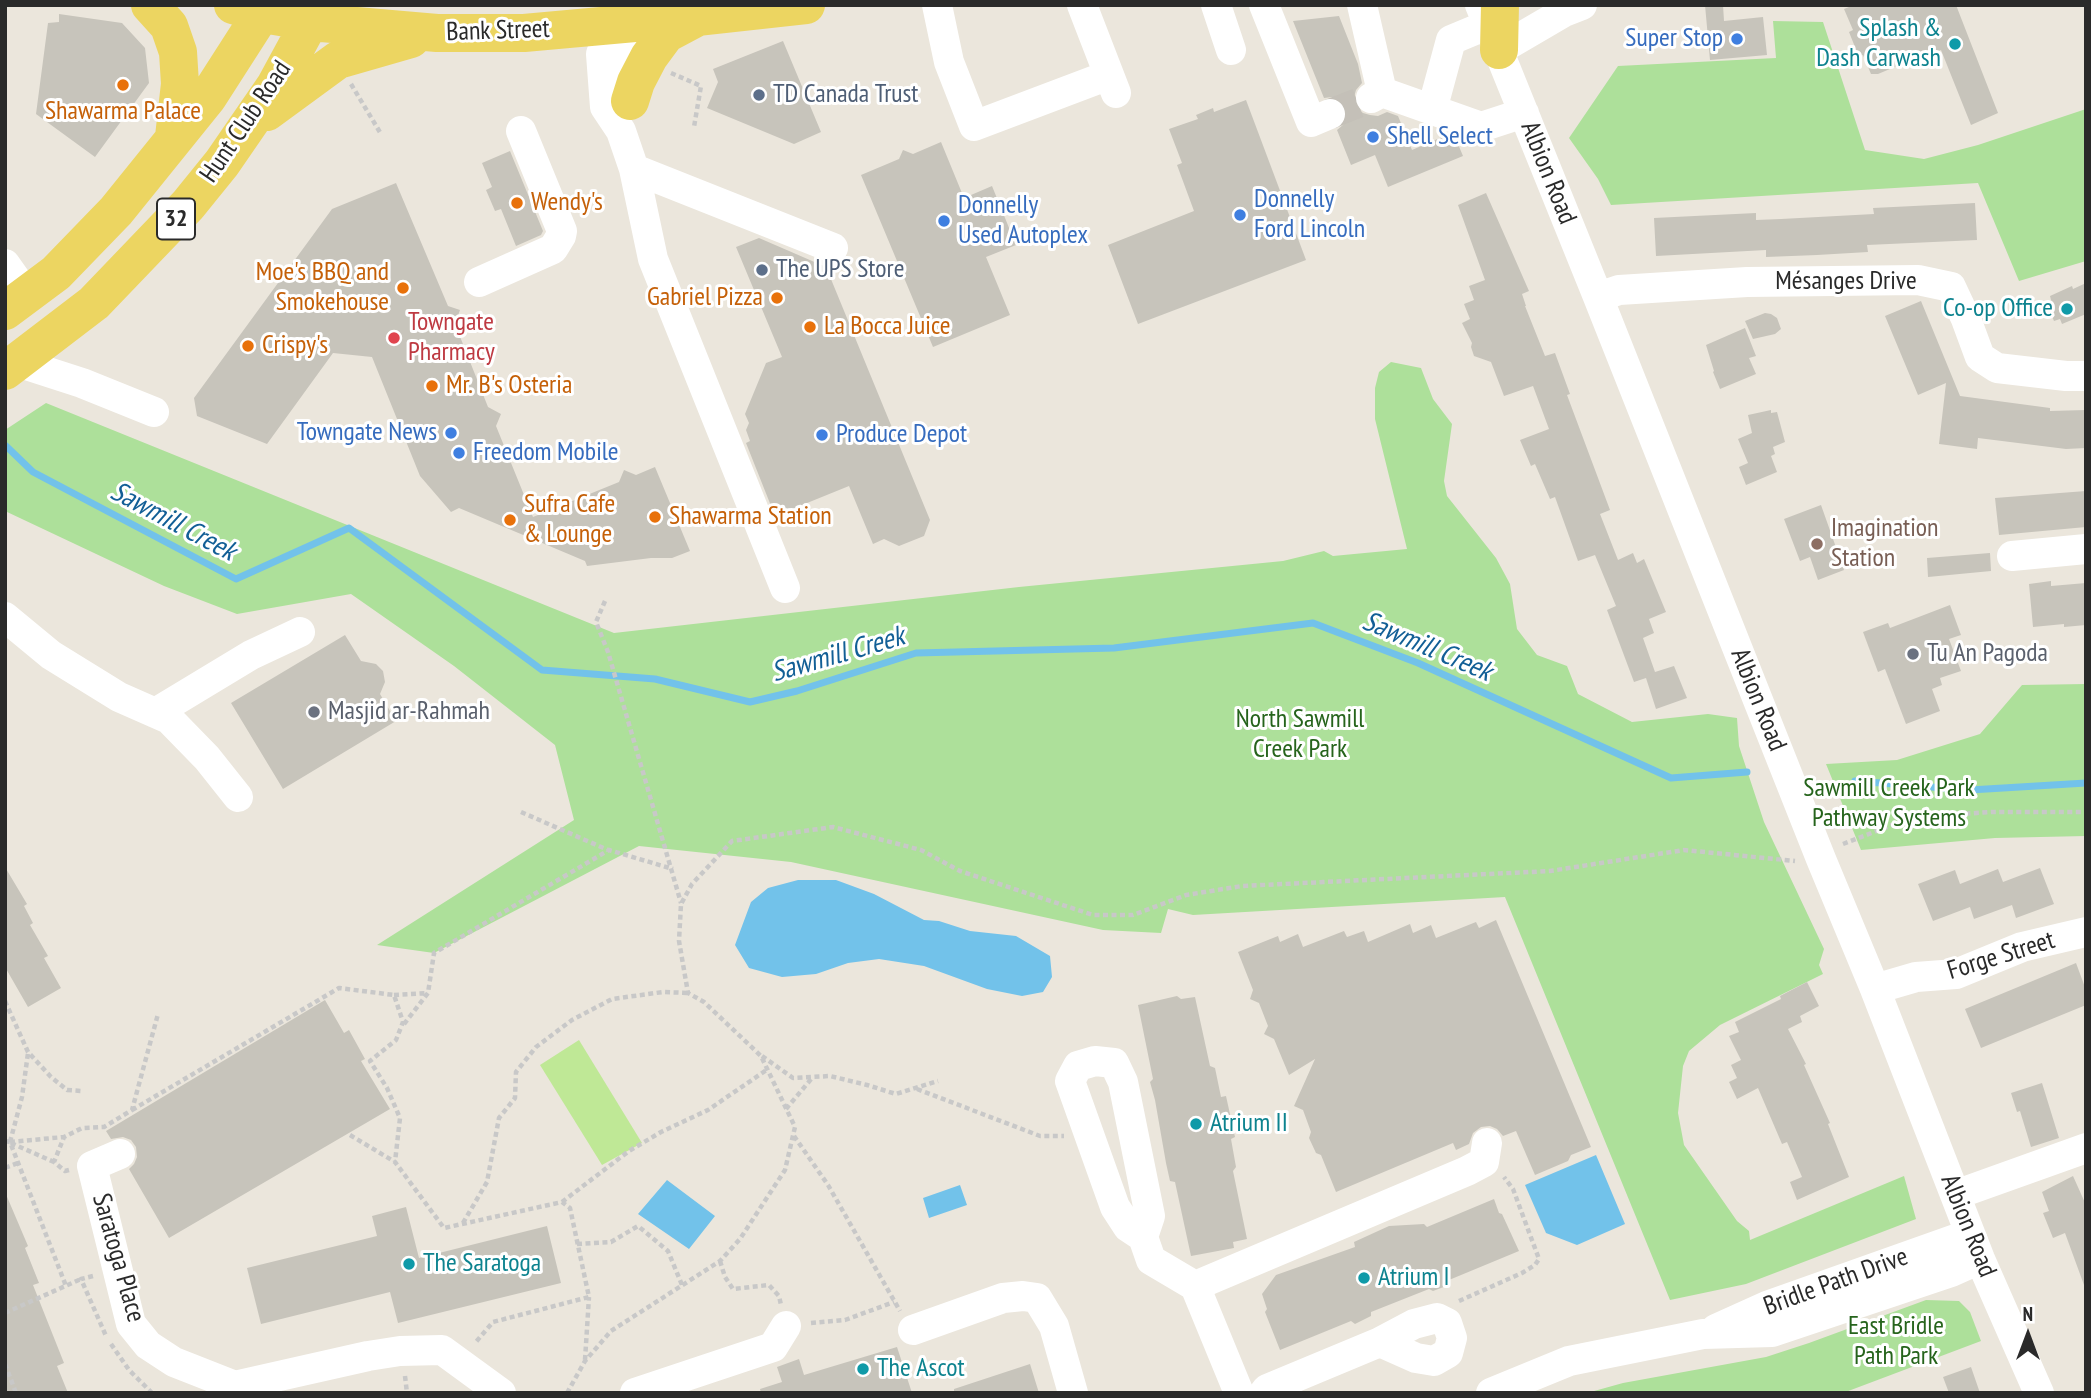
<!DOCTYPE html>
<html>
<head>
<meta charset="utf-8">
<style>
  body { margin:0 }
  #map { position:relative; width:2091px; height:1398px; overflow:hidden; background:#ebe6dc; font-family:"PT Sans Narrow",sans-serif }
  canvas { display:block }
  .frame { position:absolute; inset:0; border:7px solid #2a2a2a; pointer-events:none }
  .north { position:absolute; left:1993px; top:1300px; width:70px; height:70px; -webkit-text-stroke:5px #fff; paint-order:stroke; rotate:0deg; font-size:19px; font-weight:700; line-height:28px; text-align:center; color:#2a2a2a }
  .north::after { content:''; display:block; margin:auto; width:24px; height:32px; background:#2a2a2a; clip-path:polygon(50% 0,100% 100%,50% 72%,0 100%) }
</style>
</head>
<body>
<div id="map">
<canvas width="2091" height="1398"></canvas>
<div class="frame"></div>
<div class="north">N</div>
</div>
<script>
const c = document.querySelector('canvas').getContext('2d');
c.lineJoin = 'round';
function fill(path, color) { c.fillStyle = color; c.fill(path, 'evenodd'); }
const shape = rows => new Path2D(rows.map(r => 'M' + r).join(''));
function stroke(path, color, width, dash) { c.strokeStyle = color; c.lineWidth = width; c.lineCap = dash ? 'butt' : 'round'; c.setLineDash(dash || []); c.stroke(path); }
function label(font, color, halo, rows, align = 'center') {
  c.font = font + ' "PT Sans Narrow",sans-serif'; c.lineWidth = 6; c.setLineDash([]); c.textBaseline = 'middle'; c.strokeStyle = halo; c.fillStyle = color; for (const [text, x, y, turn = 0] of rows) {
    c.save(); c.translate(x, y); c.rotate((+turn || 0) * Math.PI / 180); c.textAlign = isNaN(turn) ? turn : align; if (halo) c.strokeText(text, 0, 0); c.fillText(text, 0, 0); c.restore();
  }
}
const green = shape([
  [1773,21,1823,22,1865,150,1924,159,1978,145,2086,109,2086,261,2019,281,1978,183,1611,205,1598,179,1569,138,1618,66,1776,58],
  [1391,362,1421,368,1433,399,1452,424,1444,481,1447,496,1496,558,1510,584,1517,629,1537,655,1567,666,1578,694,1632,722,1708,714,1737,718,1739,746,1764,822,1824,949,1819,965,1823,974,1720,1025,1689,1051,1683,1066,1678,1113,1684,1145,1737,1221,1749,1231,1750,1240,1904,1176,1916,1219,1746,1284,1670,1300,1505,897,1193,915,1168,909,1161,933,1103,930,791,862,639,846,434,953,377,945,574,820,555,745,454,666,351,594,237,614,164,586,5,511,5,430,46,403,614,633,1019,587,1283,561,1324,551,1333,556,1407,549,1375,419,1375,388,1379,372],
  [2086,684,2086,836,1995,838,1861,850,1826,764,1897,760,1980,734,2022,685],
  [1926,1300,1959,1301,1970,1312,1981,1341,1843,1393,1587,1393,1623,1383,1766,1357,1809,1343]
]);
const pitch = shape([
  [579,1040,642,1143,602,1165,540,1065]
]);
const water = shape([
  [798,880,836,880,874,894,924,920,939,921,970,931,1016,936,1050,956,1052,977,1043,992,1022,996,987,989,924,966,879,959,848,963,816,974,782,977,749,968,735,945,751,902,768,888],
  [1596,1155,1625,1224,1577,1245,1546,1233,1525,1185],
  [667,1180,715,1216,689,1249,638,1214],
  [960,1185,967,1205,929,1218,923,1198]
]);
const stream = shape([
  [6,446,33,472,236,579,349,528,542,670,655,679,750,702,797,691,916,653,1114,648,1313,623,1418,663,1671,778,1747,772],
  [1855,781,1970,790,2086,783]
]);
const building = shape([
  [1705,5,1723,5,1724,21,1763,17,1767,55,1710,60],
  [1854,5,1956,5,1998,113,1971,125,1941,50,1910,63,1909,61,1878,74,1871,74,1863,55,1859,57,1849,32,1853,30,1844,9],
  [59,14,122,23,145,48,149,83,95,157,36,114,48,23,59,22],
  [1339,16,1358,64,1362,83,1356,90,1354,97,1356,107,1363,113,1370,115,1378,116,1387,112,1398,116,1412,150,1449,134,1455,137,1463,156,1388,187,1375,155,1351,165,1337,130,1344,124,1347,116,1346,108,1340,100,1332,97,1324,98,1293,21],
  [783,41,821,132,794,144,707,108,718,82,713,69],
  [1246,100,1306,260,1138,324,1108,245,1194,211,1177,165,1182,163,1169,129,1198,119,1196,115,1213,108,1214,112],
  [941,142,964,198,992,186,1016,245,986,257,1010,315,933,347,861,175,899,159,903,150,913,154],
  [510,151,543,231,541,235,516,246,501,209,495,211,486,190,492,187,482,163],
  [396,183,448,306,460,310,455,324,488,407,501,414,496,426,533,517,619,482,624,470,636,475,655,467,690,551,672,558,651,558,587,566,585,561,459,508,451,512,420,476,372,357,333,353,267,444,197,416,194,398,332,209],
  [1486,193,1529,291,1522,294,1526,306,1525,306,1545,356,1555,353,1570,394,1567,395,1610,510,1600,514,1618,560,1633,553,1637,563,1644,559,1666,612,1649,619,1654,633,1643,638,1655,672,1674,666,1687,698,1656,709,1646,678,1634,682,1607,610,1616,606,1595,555,1578,561,1555,497,1550,499,1535,464,1531,466,1520,440,1549,429,1533,386,1504,396,1491,362,1474,356,1471,347,1472,343,1462,323,1470,319,1464,304,1474,300,1469,286,1485,280,1458,205],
  [1975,203,1977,240,1867,245,1868,252,1817,255,1766,257,1766,250,1656,256,1654,218,1756,213,1756,220,1781,219,1874,214,1873,208],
  [759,238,826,267,930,520,924,536,899,546,884,539,873,544,849,486,775,516,746,443,750,441,746,430,749,423,745,414,766,363,782,357,736,247],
  [2086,283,2086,314,2062,324,2060,319,2054,321,2046,302,2051,300,2050,296,2072,286,2073,289],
  [1921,301,1960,396,2050,408,2050,411,2086,410,2086,448,2066,449,1978,438,1977,449,1939,444,1946,383,1918,395,1885,316],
  [1765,313,1771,314,1777,318,1781,329,1775,334,1753,339,1745,321],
  [1745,328,1756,356,1749,358,1756,374,1720,389,1713,372,1714,371,1706,345],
  [1771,410,1771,413,1777,412,1785,442,1773,447,1775,454,1771,456,1777,472,1746,485,1739,467,1748,463,1738,439,1752,433,1748,415],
  [2086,491,2086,527,1999,535,1995,498],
  [1821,505,1844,570,1818,580,1810,557,1800,561,1784,519],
  [1990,553,1991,571,1928,577,1927,558],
  [2051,581,2051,586,2086,583,2086,625,2064,627,2064,624,2033,627,2029,584],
  [1950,605,1961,635,1949,639,1961,671,1940,678,1942,685,1932,689,1940,711,1906,724,1885,669,1878,672,1863,632,1888,623,1890,628],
  [345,635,361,661,376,664,383,671,385,682,380,694,396,721,283,789,231,703],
  [5,867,27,904,24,906,33,923,30,925,48,956,44,958,61,988,28,1007,5,967],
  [2040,868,2054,904,2016,918,2012,905,1974,919,1970,907,1933,921,1918,884,1955,870,1960,884,1998,869,2003,882],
  [1496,920,1591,1147,1571,1155,1568,1161,1535,1175,1516,1131,1503,1136,1497,1129,1490,1126,1481,1127,1473,1133,1469,1144,1456,1150,1453,1143,1336,1192,1321,1155,1316,1153,1309,1138,1311,1132,1303,1110,1294,1106,1315,1059,1289,1075,1274,1039,1264,1034,1268,1026,1259,1003,1250,999,1253,990,1238,952,1278,936,1280,942,1298,934,1303,947,1344,931,1347,937,1364,931,1368,942,1410,924,1413,933,1431,925,1436,938,1476,922,1479,928],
  [2076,963,2086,990,2086,1005,1981,1048,1965,1009],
  [1807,982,1819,1006,1800,1016,1802,1022,1788,1029,1806,1064,1804,1065,1830,1123,1828,1124,1849,1177,1797,1200,1790,1182,1802,1177,1787,1142,1782,1144,1758,1088,1737,1099,1729,1082,1737,1078,1731,1065,1741,1060,1729,1036,1739,1032,1735,1022,1781,999,1780,996],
  [1177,996,1181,999,1195,997,1210,1066,1215,1068,1221,1097,1226,1096,1235,1137,1231,1139,1236,1167,1233,1171,1247,1239,1233,1242,1234,1248,1191,1256,1175,1182,1170,1181,1166,1163,1155,1100,1150,1082,1153,1079,1138,1005],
  [325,1000,344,1033,349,1030,365,1059,361,1061,390,1109,169,1238,129,1169,134,1164,137,1157,136,1147,131,1140,123,1137,111,1139,106,1131],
  [2042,1083,2059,1138,2031,1147,2020,1111,2017,1112,2011,1093],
  [2073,1176,2086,1205,2086,1284,2084,1285,2065,1233,2053,1238,2043,1213,2049,1211,2042,1192],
  [5,1192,28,1246,25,1248,39,1283,33,1285,64,1363,57,1366,68,1393,5,1393],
  [1494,1199,1499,1213,1502,1214,1519,1251,1449,1280,1449,1285,1433,1291,1429,1289,1371,1312,1371,1316,1355,1324,1351,1321,1280,1350,1265,1312,1267,1309,1262,1294,1276,1275,1355,1247,1354,1242,1389,1226,1424,1224,1427,1227],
  [406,1207,419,1258,547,1226,561,1283,398,1323,390,1292,261,1324,247,1268,377,1236,372,1216],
  [897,1347,912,1393,761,1393,760,1389,782,1382,777,1367,799,1359,804,1375],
  [1030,1364,1039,1393,954,1393,954,1389],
  [1971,1367,1980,1393,1949,1393,1943,1377]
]);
const minorTunnel = shape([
  [1330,114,1371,98]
]);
const path = shape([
  [671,73,701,86,694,127],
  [351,84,381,134],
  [605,601,596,622,608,652,681,903],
  [521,812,608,850],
  [1843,844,1913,817,1992,812,2086,812],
  [394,995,428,993],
  [5,1001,28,1052,51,1077,67,1090,82,1091],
  [404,1024,428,993,434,953,609,850,673,869],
  [762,1056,793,1078,830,1076,867,1085,896,1094,938,1081],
  [917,1089,1040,1136,1064,1136],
  [786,1109,812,1078],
  [132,1110,339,988,394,995,403,1022,396,1040,370,1061,387,1088,400,1118,395,1162],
  [350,1135,395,1162,444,1228,562,1202,570,1208,589,1297,493,1322,475,1343],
  [794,1136,828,1185,900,1311],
  [5,1141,10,1142,66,1286],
  [10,1142,22,1097,28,1053],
  [10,1142,64,1137],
  [11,1143,54,1162],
  [5,1168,18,1163],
  [69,1170,65,1171,54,1162,64,1137,82,1128,104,1127,132,1110,158,1014],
  [562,1202,629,1151,661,1132,708,1110,768,1069],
  [463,1223,487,1182,499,1118,515,1098,516,1072,536,1047,572,1020,612,999,663,992,688,993],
  [577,1244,611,1242,638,1226,668,1251,682,1285],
  [720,1261,725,1277,733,1289,769,1285,779,1296,781,1305],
  [93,1276,81,1279,106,1336],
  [1459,1301,1522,1273,1535,1265,1539,1259,1513,1189,1504,1177],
  [5,1313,81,1279],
  [811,1323,845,1320,894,1302],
  [111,1344,129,1370,152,1393],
  [585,1360,589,1297],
  [5,1364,16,1393],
  [405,1376,407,1393],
  [567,1393,585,1361,611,1331,720,1261,740,1239,785,1170,795,1127,761,1056,704,1002,688,993,679,941,681,904,692,884,732,841,833,827,921,850,960,871,1093,915,1133,915,1186,895,1242,886,1550,871,1684,850,1795,861]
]);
const minor = shape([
  [937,5,949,62,974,126,1109,75],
  [1082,5,1116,93],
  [1216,5,1231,50],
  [1264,5,1311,122,1330,114],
  [1362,5,1382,92],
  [1480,5,1598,297,1821,859,1875,989,1980,1259,2039,1393],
  [612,24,601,54,605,107,621,131,634,169,653,259,785,588],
  [612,24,628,48,630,94],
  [1499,50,1564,12,1582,5],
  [1371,98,1382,92,1481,127,1524,113],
  [1432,110,1451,40,1487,25],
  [634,169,833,248],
  [5,264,27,295],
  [479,282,553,249,561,236,562,231,521,131],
  [1598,297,1619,290,1747,282,1918,280,1951,287,1966,319,1980,357,1997,368,2066,376,2086,376],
  [17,362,82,383,154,412],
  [2012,556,2086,549],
  [5,617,51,655,119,697,169,719,207,758,238,797],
  [155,713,251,655,300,632],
  [1875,989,1916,977,1956,974,2022,947,2086,932],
  [120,1154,92,1166,131,1324,148,1345,174,1362,235,1386,368,1356,400,1351,442,1350,501,1393],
  [1955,1195,2086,1148],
  [1143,1237,1128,1227,1115,1207,1070,1081,1078,1066,1095,1061,1114,1063,1123,1082,1150,1216,1143,1237,1151,1260,1195,1286,1239,1393],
  [1195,1286,1467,1171,1484,1162,1487,1143],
  [1716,1329,1767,1306,1970,1234],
  [913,1330,1003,1298,1023,1296,1037,1298,1054,1326,1073,1393],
  [635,1393,773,1347,786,1326],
  [1264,1393,1267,1389,1380,1342,1414,1324,1437,1318,1447,1323,1452,1338,1448,1353,1434,1361,1416,1358,1380,1342],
  [1491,1393,1569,1361,1703,1334,1772,1332,1951,1272,1980,1259]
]);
const major = shape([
  [150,5,169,26,178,52,180,84,174,137],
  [233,5,263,14,310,22,437,33,524,33,679,19,806,5],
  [1499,50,1500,5],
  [630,101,636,82,649,57,666,34,698,17],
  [267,112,338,60,411,39],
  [5,311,56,273,116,211,208,97,267,5],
  [5,371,94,303,188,205,222,163,275,86,319,5]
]);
const markers = [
  [1737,39,7,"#3f7fe0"],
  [1955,44,7,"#0f9aa8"],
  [123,85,7,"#e8710a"],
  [759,95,7,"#5c6f8a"],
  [1373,137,7,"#3f7fe0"],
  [517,203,7,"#e8710a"],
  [1240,215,7,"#3f7fe0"],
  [944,221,7,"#3f7fe0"],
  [762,270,7,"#5c6f8a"],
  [403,288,7,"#e8710a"],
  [777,298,7,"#e8710a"],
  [2067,309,7,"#0f9aa8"],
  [810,327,7,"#e8710a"],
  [394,338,7,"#e0444e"],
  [248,346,7,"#e8710a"],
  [432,386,7,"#e8710a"],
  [451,433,7,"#3f7fe0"],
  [822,435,7,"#3f7fe0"],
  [459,453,7,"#3f7fe0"],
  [655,517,7,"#e8710a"],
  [510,520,7,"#e8710a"],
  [1817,544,7,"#8d6e63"],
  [1913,654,7,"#6b7280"],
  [314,712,7,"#6b7280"],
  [1196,1124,7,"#0f9aa8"],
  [409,1264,7,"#0f9aa8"],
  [1364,1278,7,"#0f9aa8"],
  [863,1369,7,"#0f9aa8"]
];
const shields = [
  [176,219,38]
];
const shieldNames = [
  ["32",176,219]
];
const cultureNames = [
  ["Splash &",1941,29,"right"],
  ["Dash Carwash",1941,59,"right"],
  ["Co-op Office",2053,309,"right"],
  ["Atrium II",1210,1124],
  ["The Saratoga",423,1264],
  ["Atrium I",1378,1278],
  ["The Ascot",877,1369]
];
const streetNames = [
  ["Bank Street",498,31,-2],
  ["Hunt Club Road",246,122,-56],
  ["Albion Road",1548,173,68],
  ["Mésanges Drive",1846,282],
  ["Albion Road",1758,700,68],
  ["Forge Street",2001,956,-17],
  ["Albion Road",1968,1226,68],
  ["Saratoga Place",118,1258,74],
  ["Bridle Path Drive",1836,1282,-20]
];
const shopNames = [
  ["Super Stop",1723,39,"right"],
  ["Shell Select",1387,137],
  ["Donnelly",1254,200],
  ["Ford Lincoln",1254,230],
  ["Donnelly",958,206],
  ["Used Autoplex",958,236],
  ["Towngate News",437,433,"right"],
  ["Produce Depot",836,435],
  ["Freedom Mobile",473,453]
];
const serviceNames = [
  ["TD Canada Trust",773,95],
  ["The UPS Store",776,270]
];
const foodNames = [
  ["Shawarma Palace",123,112,"center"],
  ["Wendy's",531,203],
  ["Moe's BBQ and",389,273,"right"],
  ["Smokehouse",389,303,"right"],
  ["Gabriel Pizza",763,298,"right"],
  ["La Bocca Juice",824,327],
  ["Crispy's",262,346],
  ["Mr. B's Osteria",446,386],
  ["Sufra Cafe",524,505],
  ["& Lounge",524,535],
  ["Shawarma Station",669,517]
];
const healthNames = [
  ["Towngate",408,323],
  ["Pharmacy",408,353]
];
const educationNames = [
  ["Imagination",1831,529],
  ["Station",1831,559]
];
const worshipNames = [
  ["Tu An Pagoda",1927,654],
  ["Masjid ar-Rahmah",328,712]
];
const parkNames = [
  ["North Sawmill",1300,720],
  ["Creek Park",1300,750],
  ["Sawmill Creek Park",1889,789],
  ["Pathway Systems",1889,819],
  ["East Bridle",1896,1327],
  ["Path Park",1896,1357]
];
const waterNames = [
  ["Sawmill Creek",173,522,28],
  ["Sawmill Creek",1427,647,23],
  ["Sawmill Creek",838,655,-16]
];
fill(green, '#ade09a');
fill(pitch, '#bfe896');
fill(water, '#72c2ea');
stroke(stream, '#72c2ea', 7);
fill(building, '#c7c4bb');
stroke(minorTunnel, '#c4c0b8', 30, [30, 15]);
stroke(path, '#c8c8c8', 4.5, [5, 3.5]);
stroke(minor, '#fff', 30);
stroke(major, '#ecd561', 38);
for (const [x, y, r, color] of markers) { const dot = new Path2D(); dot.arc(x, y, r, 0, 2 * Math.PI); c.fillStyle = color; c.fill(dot); stroke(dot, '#fff', 2.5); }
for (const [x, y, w] of shields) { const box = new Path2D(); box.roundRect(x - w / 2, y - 20.5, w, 41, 5); c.fillStyle = '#fff'; c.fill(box); stroke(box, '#2a2a2a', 2); }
label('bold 24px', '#2a2a2a', null, shieldNames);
label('26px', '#0d838f', '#fff', cultureNames, 'left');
label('26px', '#2a2a2a', '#fff', streetNames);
label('26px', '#366cbe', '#fff', shopNames, 'left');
label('26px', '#4e5e75', '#fff', serviceNames, 'left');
label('26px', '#c56008', '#fff', foodNames, 'left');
label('26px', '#be3a42', '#fff', healthNames, 'left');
label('26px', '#785e54', '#fff', educationNames, 'left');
label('26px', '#5b616d', '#fff', worshipNames, 'left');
label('26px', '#26641c', '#fff', parkNames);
label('italic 28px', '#125f96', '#fff', waterNames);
</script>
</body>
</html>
